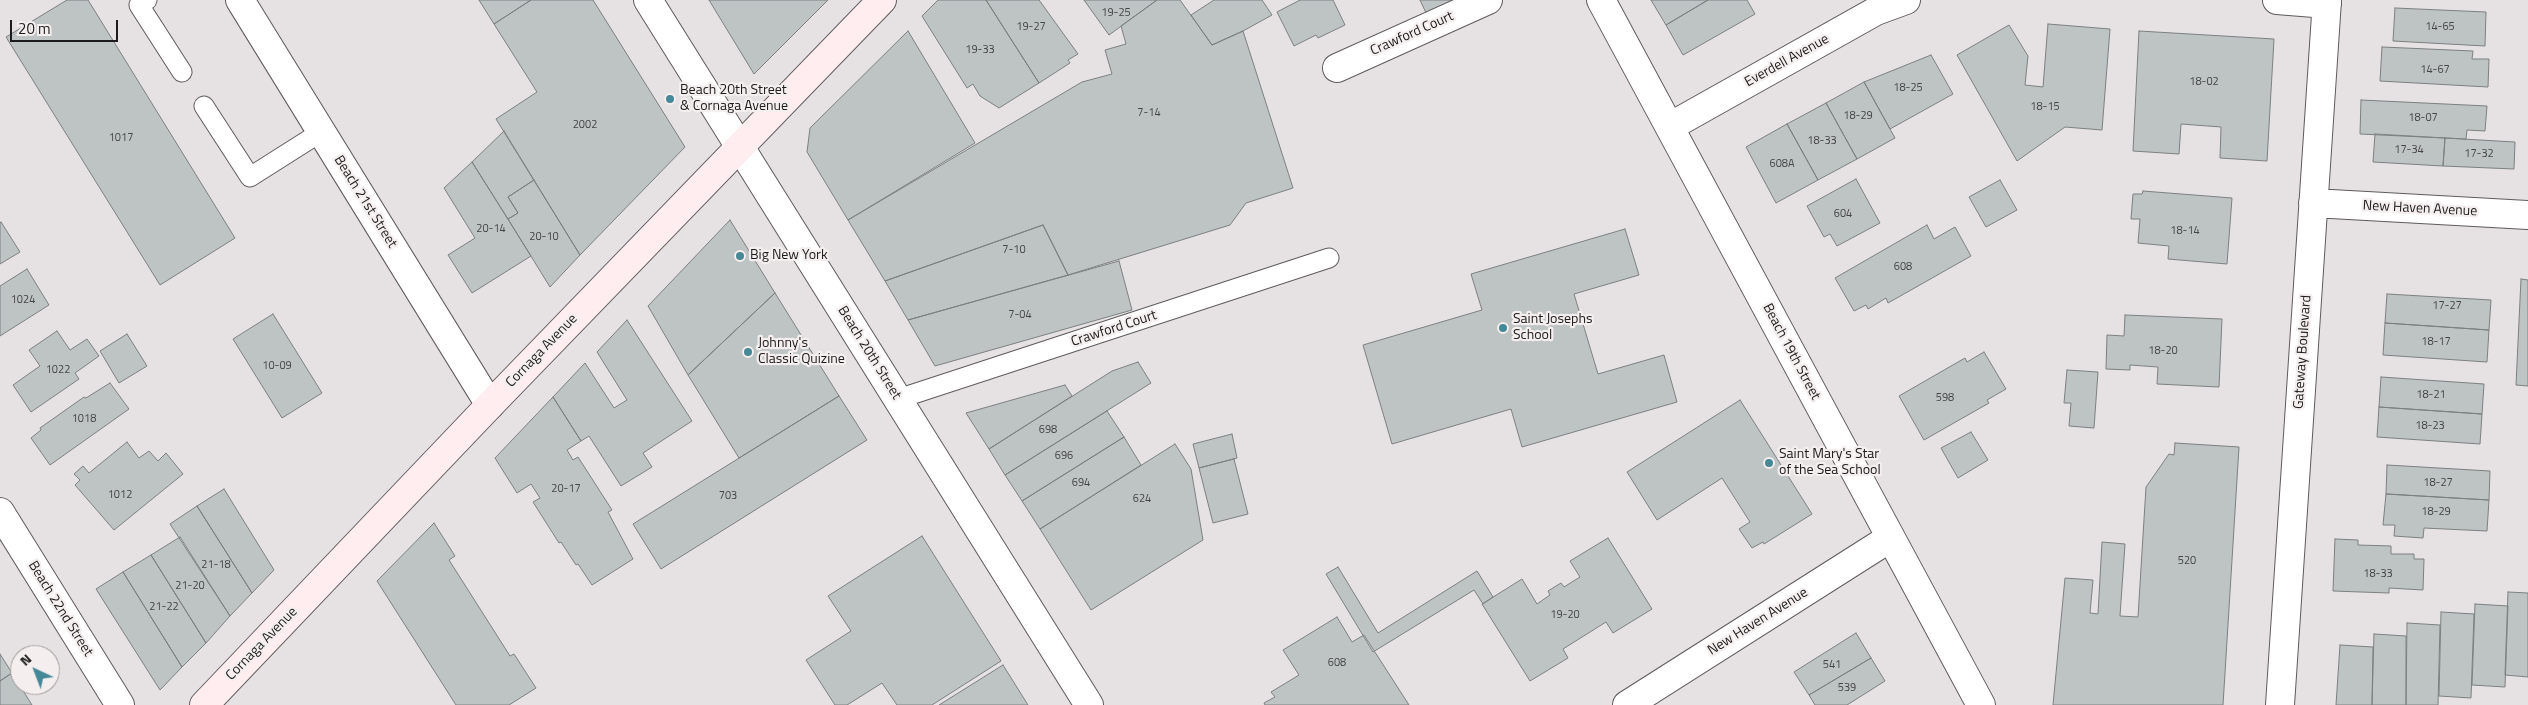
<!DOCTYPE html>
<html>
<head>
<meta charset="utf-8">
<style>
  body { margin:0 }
  #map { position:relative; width:2528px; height:705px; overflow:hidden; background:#e6e1e2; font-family:"Titillium Web",sans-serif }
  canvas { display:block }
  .north { position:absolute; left:10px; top:645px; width:50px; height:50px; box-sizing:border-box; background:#f4eeef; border:1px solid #9e9a9a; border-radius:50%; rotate:317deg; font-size:14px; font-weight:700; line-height:20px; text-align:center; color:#1d1b1b }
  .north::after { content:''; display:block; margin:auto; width:18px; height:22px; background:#458897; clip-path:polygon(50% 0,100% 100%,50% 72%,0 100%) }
  .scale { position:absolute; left:10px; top:20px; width:108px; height:22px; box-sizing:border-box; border:2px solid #1d1b1b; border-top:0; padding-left:6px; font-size:15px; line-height:18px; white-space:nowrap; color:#1d1b1b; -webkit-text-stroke:4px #f4eeef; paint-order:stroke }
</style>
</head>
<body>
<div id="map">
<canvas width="2528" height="705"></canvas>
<div class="north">N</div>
<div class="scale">20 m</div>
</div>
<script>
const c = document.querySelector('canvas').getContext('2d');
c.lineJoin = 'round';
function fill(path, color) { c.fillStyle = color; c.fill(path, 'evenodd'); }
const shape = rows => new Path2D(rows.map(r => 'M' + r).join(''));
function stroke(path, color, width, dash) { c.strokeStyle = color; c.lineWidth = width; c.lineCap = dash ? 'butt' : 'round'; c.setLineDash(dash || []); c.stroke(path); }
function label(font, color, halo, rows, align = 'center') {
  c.font = font + ' "Titillium Web",sans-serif'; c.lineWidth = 4.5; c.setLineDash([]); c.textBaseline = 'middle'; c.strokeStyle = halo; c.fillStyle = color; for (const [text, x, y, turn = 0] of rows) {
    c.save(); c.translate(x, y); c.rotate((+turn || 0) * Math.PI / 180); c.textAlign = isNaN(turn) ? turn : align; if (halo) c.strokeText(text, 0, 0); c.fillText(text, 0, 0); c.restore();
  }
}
const building = shape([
  [67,0,88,0,235,238,160,285,6,37,67,0],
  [479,0,531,0,494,24,479,0],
  [531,0,593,0,685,147,580,255,496,119,537,92,494,24,531,0],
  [709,0,828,0,754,74,709,0],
  [938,0,986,0,1039,83,999,108,980,96,973,84,967,88,922,16,938,0],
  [986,0,1039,0,1078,54,1068,60,1070,63,1039,83,986,0],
  [1084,0,1157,0,1109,35,1084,0],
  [1157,0,1180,0,1212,45,1243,31,1293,188,1246,203,1230,225,1068,275,1043,225,885,281,848,220,1082,82,1112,74,1105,50,1126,44,1121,26,1157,0],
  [1214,0,1262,0,1272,15,1243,31,1212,45,1191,15,1214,0],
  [1300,0,1333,0,1345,25,1318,38,1316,35,1294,46,1277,12,1300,0],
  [1420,0,1462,0,1428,17,1420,0],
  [1651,0,1708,0,1666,25,1651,0],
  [1708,0,1747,0,1755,14,1683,55,1666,25,1708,0],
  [2395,8,2486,12,2485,46,2393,41,2395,8],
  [2048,24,2110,29,2102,130,2065,127,2017,161,1957,55,2009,25,2028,56,2025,85,2043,87,2048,24],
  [908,31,975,143,848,220,807,152,810,128,908,31],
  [2139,31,2274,39,2267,161,2220,158,2221,127,2181,124,2179,154,2133,151,2139,31],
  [2382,47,2473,51,2472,59,2489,59,2488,87,2380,81,2382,47],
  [1931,55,1953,94,1890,129,1864,82,1931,55],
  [1864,82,1895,138,1857,159,1826,103,1864,82],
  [2361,100,2487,106,2485,131,2467,130,2466,139,2360,134,2361,100],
  [1826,103,1857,159,1818,180,1787,124,1826,103],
  [1787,124,1818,180,1776,203,1746,147,1787,124],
  [504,131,534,180,508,197,518,213,508,219,472,162,504,131],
  [2375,134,2445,138,2443,166,2373,162,2375,134],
  [2445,138,2515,142,2514,169,2443,166,2445,138],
  [472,162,531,256,472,293,448,255,475,238,444,188,472,162],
  [1856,179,1880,223,1837,246,1830,234,1824,237,1807,206,1856,179],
  [534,180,580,255,550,287,508,219,518,213,508,197,534,180],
  [2000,180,2017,210,1986,227,1969,197,2000,180],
  [2143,191,2232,198,2227,264,2168,259,2169,246,2138,243,2140,219,2131,219,2133,194,2142,194,2143,191],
  [730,220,775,293,688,375,648,306,730,220],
  [1,222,20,252,0,264,0,223,1,222],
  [1043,225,1068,275,908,320,885,281,1043,225],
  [1927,225,1934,239,1955,227,1971,256,1888,303,1886,298,1868,309,1866,305,1854,311,1835,278,1927,225],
  [1625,229,1639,275,1574,294,1598,374,1664,355,1677,402,1522,447,1511,409,1392,444,1363,345,1482,310,1471,274,1625,229],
  [1119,261,1132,310,935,366,908,320,1119,261],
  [27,269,49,305,0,336,0,286,27,269],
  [2521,279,2528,280,2528,386,2516,385,2521,279],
  [775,293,839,396,739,458,688,375,775,293],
  [2387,294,2491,300,2489,330,2385,323,2387,294],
  [273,314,322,393,282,418,233,339,273,314],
  [2125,315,2222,319,2219,387,2157,384,2158,367,2130,365,2130,370,2106,369,2107,335,2124,336,2125,315],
  [627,320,692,421,643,453,652,467,621,486,589,436,581,441,553,397,585,363,614,408,627,400,597,352,627,320],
  [2385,323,2489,330,2487,362,2383,355,2385,323],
  [57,331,70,350,87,339,99,356,75,373,79,379,31,412,13,385,40,366,29,350,57,331],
  [127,334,147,366,119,383,100,351,127,334],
  [1984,352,2006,389,1987,400,1989,403,1924,440,1899,396,1965,358,1967,362,1984,352],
  [1138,362,1151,383,1005,475,989,449,1112,371,1138,362],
  [2067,370,2098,372,2094,428,2069,426,2071,403,2064,403,2067,370],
  [2381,377,2484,384,2482,414,2379,407,2381,377],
  [110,383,129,409,50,465,31,438,41,430,40,428,84,397,86,398,110,383],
  [1065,385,1072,396,989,449,966,413,1065,385],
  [839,396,867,440,661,569,633,524,839,396],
  [553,397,581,441,567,450,573,460,578,457,612,510,608,512,633,559,592,585,578,564,576,565,561,542,559,543,533,502,540,498,531,484,517,493,495,458,553,397],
  [1740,400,1812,514,1764,544,1763,542,1752,548,1739,529,1750,522,1722,478,1657,520,1627,472,1740,400],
  [2379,407,2482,414,2480,444,2377,437,2379,407],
  [1107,411,1124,437,1022,501,1005,475,1107,411],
  [1971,432,1988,460,1958,478,1941,448,1971,432],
  [1232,434,1237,458,1199,468,1193,444,1232,434],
  [1124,437,1141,465,1040,529,1022,501,1124,437],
  [127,442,139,458,149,451,158,461,166,453,183,474,114,530,75,485,80,480,74,474,83,466,89,473,127,442],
  [2175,443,2239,447,2223,705,2053,705,2065,578,2093,580,2090,613,2098,614,2102,542,2125,544,2120,616,2138,617,2146,487,2169,454,2174,455,2175,443],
  [1175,444,1191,469,1203,540,1091,610,1040,529,1175,444],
  [1234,459,1248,514,1213,523,1199,468,1234,459],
  [2387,465,2490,471,2489,500,2386,494,2387,465],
  [224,489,274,570,252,593,197,506,224,489],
  [2386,494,2489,500,2487,531,2424,528,2423,538,2394,536,2395,525,2383,525,2386,494],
  [197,506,252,593,230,616,170,524,197,506],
  [434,523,455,556,449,560,510,656,514,654,536,688,509,705,456,705,377,581,434,523],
  [922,536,1001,661,932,705,897,705,882,683,847,705,835,705,806,660,851,631,828,596,922,536],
  [180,537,230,616,206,643,151,555,180,537],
  [1608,538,1652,609,1613,633,1606,622,1563,649,1568,658,1530,681,1482,604,1522,579,1537,604,1550,595,1548,591,1561,583,1564,587,1580,577,1570,561,1608,538],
  [2335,539,2358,540,2358,545,2391,546,2391,554,2414,554,2414,559,2424,559,2423,590,2389,588,2389,593,2333,591,2335,539],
  [151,555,206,643,182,667,123,572,151,555],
  [1338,567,1378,633,1477,571,1493,597,1483,604,1474,590,1373,652,1326,574,1338,567],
  [123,572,182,667,160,690,96,589,123,572],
  [2508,592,2528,593,2528,677,2505,675,2508,592],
  [2475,604,2508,606,2505,687,2472,685,2475,604],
  [2441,612,2474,614,2471,698,2439,696,2441,612],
  [1337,617,1352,642,1364,635,1409,705,1265,705,1264,703,1275,697,1271,692,1299,675,1283,650,1337,617],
  [2407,623,2440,625,2438,705,2406,705,2407,623],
  [1856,633,1871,658,1809,695,1794,672,1856,633],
  [2374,634,2406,636,2406,705,2372,705,2374,634],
  [2340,645,2373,647,2372,705,2336,705,2340,645],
  [0,654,12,673,0,681,0,654],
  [1871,658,1885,681,1847,705,1815,705,1809,695,1871,658],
  [1003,665,1028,705,939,705,1003,665],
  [12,673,32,705,0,705,0,681,12,673]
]);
const lane = shape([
  [147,0,139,5,182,72],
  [204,106,250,177,321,132],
  [898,399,1329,258]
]);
const street = shape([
  [240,0,490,405],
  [648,0,1089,705],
  [1601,0,1981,705],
  [2277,0,2327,4],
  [1337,68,1488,0],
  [1671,126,1876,11,1906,0],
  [2313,203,2528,215],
  [0,512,120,705],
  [1627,705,1890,538],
  [2280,705,2327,0]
]);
const secondary = shape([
  [204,705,490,405,882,0]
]);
const markers = [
  [670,99,5,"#458897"],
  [740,256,5,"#458897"],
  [1503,328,5,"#458897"],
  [748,352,5,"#458897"],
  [1769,463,5,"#458897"]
];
const numberNames = [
  ["19-25",1116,13],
  ["19-27",1031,27],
  ["14-65",2440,27],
  ["19-33",980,50],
  ["14-67",2435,70],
  ["18-02",2204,82],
  ["18-25",1908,88],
  ["18-15",2045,107],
  ["7-14",1149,113],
  ["18-29",1858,116],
  ["18-07",2423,118],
  ["2002",585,125],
  ["1017",121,138],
  ["18-33",1822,141],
  ["17-34",2409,150],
  ["17-32",2479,154],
  ["608A",1782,164],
  ["604",1843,214],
  ["20-14",491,229],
  ["18-14",2185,231],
  ["20-10",544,237],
  ["7-10",1014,250],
  ["608",1903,267],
  ["1024",23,300],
  ["17-27",2447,306],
  ["7-04",1020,315],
  ["18-17",2436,342],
  ["18-20",2163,351],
  ["10-09",277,366],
  ["1022",58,370],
  ["18-21",2431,395],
  ["598",1945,398],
  ["1018",84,419],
  ["18-23",2430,426],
  ["698",1048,430],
  ["696",1064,456],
  ["694",1081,483],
  ["18-27",2438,483],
  ["20-17",566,489],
  ["1012",120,495],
  ["703",728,496],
  ["624",1142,499],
  ["18-29",2436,512],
  ["520",2187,561],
  ["21-18",216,565],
  ["18-33",2378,574],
  ["21-20",190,586],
  ["21-22",164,607],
  ["19-20",1565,615],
  ["608",1337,663],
  ["541",1832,665],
  ["539",1847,688]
];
const streetNames = [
  ["Crawford Court",1412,34,-24],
  ["Everdell Avenue",1787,61,-29],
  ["Beach 21st Street",365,202,58],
  ["New Haven Avenue",2420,209,3],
  ["Crawford Court",1114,329,-18],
  ["Cornaga Avenue",542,351,-46],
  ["Beach 19th Street",1791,352,62],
  ["Gateway Boulevard",2303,352,-86],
  ["Beach 20th Street",869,353,58],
  ["Beach 22nd Street",60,609,58],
  ["New Haven Avenue",1758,622,-32],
  ["Cornaga Avenue",262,644,-46]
];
const poiNames = [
  ["Beach 20th Street",680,91],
  ["& Cornaga Avenue",680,107],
  ["Big New York",750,256],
  ["Saint Josephs",1513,320],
  ["School",1513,336],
  ["Johnny's",758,344],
  ["Classic Quizine",758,360],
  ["Saint Mary's Star",1779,455],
  ["of the Sea School",1779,471]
];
fill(building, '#bec3c4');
stroke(building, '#7c8081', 1);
stroke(lane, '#5f5b5c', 21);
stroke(street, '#5f5b5c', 30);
stroke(secondary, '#5f5b5c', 30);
stroke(lane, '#fff', 19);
stroke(street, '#fff', 28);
stroke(secondary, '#ffedf0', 28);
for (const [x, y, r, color] of markers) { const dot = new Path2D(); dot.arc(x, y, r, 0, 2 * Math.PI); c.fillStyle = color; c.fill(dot); stroke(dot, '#f4eeef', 2); }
label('11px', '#454545', null, numberNames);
label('14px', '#1d1b1b', '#f4eeef', streetNames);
label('14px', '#1d1b1b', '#f4eeef', poiNames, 'left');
</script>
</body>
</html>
